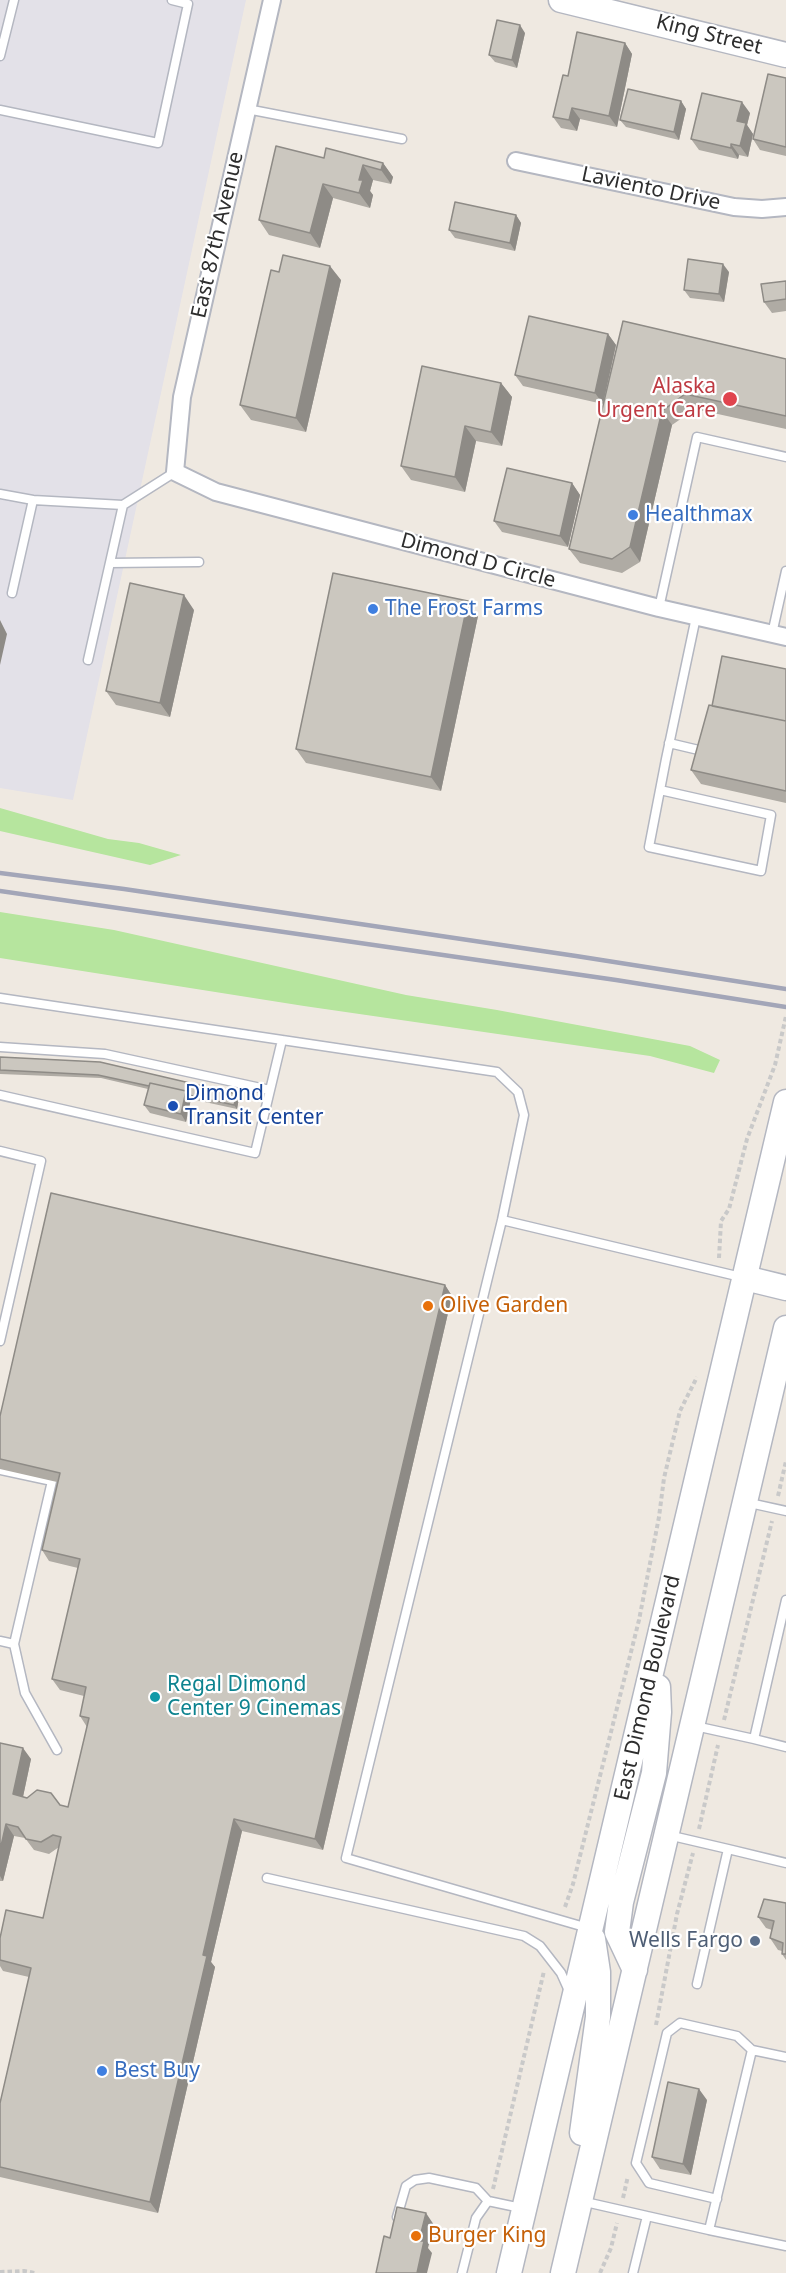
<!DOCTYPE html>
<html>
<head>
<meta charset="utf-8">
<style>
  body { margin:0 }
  canvas { display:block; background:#efe9e1 }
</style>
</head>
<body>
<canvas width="786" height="2273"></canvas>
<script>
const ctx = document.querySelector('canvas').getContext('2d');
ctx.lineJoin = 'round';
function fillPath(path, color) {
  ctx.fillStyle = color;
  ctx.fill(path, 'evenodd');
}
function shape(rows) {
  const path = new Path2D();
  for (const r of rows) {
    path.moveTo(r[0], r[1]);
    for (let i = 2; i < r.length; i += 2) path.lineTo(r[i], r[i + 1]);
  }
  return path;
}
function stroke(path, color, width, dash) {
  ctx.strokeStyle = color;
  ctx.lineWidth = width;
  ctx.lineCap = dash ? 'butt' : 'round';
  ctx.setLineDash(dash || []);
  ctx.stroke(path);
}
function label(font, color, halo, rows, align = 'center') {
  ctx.font = font + ' "Noto Sans",sans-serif';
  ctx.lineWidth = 4.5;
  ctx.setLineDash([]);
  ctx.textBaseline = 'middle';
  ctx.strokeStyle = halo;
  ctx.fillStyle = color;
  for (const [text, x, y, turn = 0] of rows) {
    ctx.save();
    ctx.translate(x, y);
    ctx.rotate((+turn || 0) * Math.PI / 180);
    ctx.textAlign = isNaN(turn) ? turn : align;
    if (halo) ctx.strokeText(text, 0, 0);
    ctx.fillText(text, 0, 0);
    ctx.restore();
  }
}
const industrial = shape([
  [0,0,246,0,73,800,0,788]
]);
const green = shape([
  [0,808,108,839,139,843,181,855,150,865,0,831],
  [0,912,114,930,406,995,497,1010,690,1046,720,1060,714,1073,650,1056,304,1006,0,958]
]);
const path = shape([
  [719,1258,721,1221,729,1209,747,1139,775,1065,786,1016],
  [778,1496,786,1461],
  [724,1720,772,1521],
  [699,1829,718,1745],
  [565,1907,573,1884,639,1620,659,1517,664,1478,680,1411,697,1377],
  [656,2025,677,1914,693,1853],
  [493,2189,544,1971],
  [623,2198,628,2176],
  [0,2272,24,2271,35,2273],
  [600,2273,611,2248,617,2223]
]);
const lane = shape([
  [0,56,14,0],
  [247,109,402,139],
  [0,110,158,143,188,4,172,0],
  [0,494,33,500,123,505,175,472],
  [110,563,199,562],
  [12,593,33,500],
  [659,608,697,437,786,457],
  [772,634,786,571],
  [88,660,123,505],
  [669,743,707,752],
  [660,790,771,815,761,871,649,847,660,790,666,759,696,617],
  [0,998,497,1072,518,1092,524,1115,502,1220,346,1858,588,1928],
  [0,1047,105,1054,270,1090],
  [0,1095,255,1153,282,1040],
  [0,1151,41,1161,0,1341],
  [502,1220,741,1277],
  [0,1470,52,1481,14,1644,0,1641],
  [745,1502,786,1511],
  [14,1644,25,1693,57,1750],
  [695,1726,754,1739,786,1600],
  [754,1739,786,1747],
  [668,1835,728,1849,697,1984],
  [728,1849,786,1863],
  [267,1878,524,1936,540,1946,561,1973,570,1993],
  [717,2199,649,2183,636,2163,667,2033,680,2023,737,2036,752,2050],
  [581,2201,647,2216,633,2273],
  [647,2216,709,2230,752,2050,786,2057],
  [397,2217,406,2186,415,2180,429,2178,476,2188,488,2201],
  [709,2230,786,2246],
  [462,2273,476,2218,488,2201,521,2208]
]);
const street = shape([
  [272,0,182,397,175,472,216,492,659,608,786,637],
  [516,161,734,207,762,209,786,207]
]);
const secondary = shape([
  [561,0,786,55],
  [745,1278,786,1288],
  [635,1970,617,1932,621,1902,654,1773,659,1712,658,1687],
  [582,2133,598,2017,598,1972,593,1939],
  [509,2273,786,1102],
  [563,2273,786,1328]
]);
const rail = shape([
  [0,873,124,889,576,956,786,989],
  [0,891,616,980,786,1007]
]);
const wall = shape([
  [525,33,517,68,495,62,489,55],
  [625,43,632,54,617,127,580,119,577,131,561,128,553,117],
  [786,78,786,156,760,150,753,139],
  [681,101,686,109,679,140,626,127,620,120],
  [750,113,747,125,753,134,748,157,739,155,738,159,699,150,691,139],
  [324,158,383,163,393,177,391,184,373,180,370,191,373,195,370,208,333,198,320,248,269,235,259,220],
  [516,215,521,223,515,251,455,238,449,230],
  [279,272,341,280,306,432,251,420,240,405],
  [729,272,724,302,690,298,684,290],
  [786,281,786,311,772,313,764,302],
  [623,321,786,359,786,429,695,409,672,425,640,562,622,573,580,563,569,549],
  [608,334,616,345,603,404,523,386,515,375],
  [501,383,512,397,502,446,476,441,465,492,411,480,401,466],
  [572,483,580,495,568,547,502,532,494,521],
  [468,601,478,616,441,791,306,763,296,749],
  [194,610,170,717,116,705,106,691],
  [786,669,786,803,701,784,691,770,712,706],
  [0,1057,239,1098,237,1109,191,1099,186,1122,150,1113,144,1105,148,1089,101,1078,0,1074],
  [445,1285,452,1296,323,1850,242,1831,211,1962,215,1967,158,2213,0,2177,0,2103,29,1977,3,1971,0,1966,0,1938,43,1918,59,1847,49,1854,34,1850,25,1838,14,1836,3,1881,0,1881,0,1743,31,1759,23,1797,68,1807,87,1727,80,1716,84,1696,60,1690,52,1679,78,1568,49,1561,42,1550,57,1482,0,1469,0,1416],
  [786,1903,786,1960,782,1954,782,1951,778,1950,770,1938,772,1930,766,1928,758,1917],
  [707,2100,691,2175,660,2169,652,2157]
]);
const shadedWall = shape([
  [520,25,525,33,517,68,512,60],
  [625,43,632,54,617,127,609,116],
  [681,101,686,109,679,140,674,132],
  [742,102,750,113,747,125,753,134,748,157,740,146,737,121],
  [572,108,580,119,577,131,569,120],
  [731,144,739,155,738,159,731,148],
  [383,163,393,177,391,184,381,170],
  [363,165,373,180,370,191,373,195,370,208,359,193,359,180],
  [323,184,333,198,320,248,310,233],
  [516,215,521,223,515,251,510,243],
  [723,264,729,272,724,302,719,294],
  [330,266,341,280,306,432,296,418],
  [608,334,616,345,603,404,595,393],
  [501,383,512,397,502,446,491,432],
  [662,411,672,425,640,562,630,547],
  [465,426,476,441,465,492,455,477],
  [572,483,580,495,568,547,560,536],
  [184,595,194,610,170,717,160,703],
  [468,601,478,616,441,791,431,777],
  [0,620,7,634,0,665],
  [186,1091,191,1099,186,1122,181,1114],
  [237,1094,239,1098,237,1109,234,1105],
  [445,1285,452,1296,323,1850,315,1839],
  [23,1748,31,1759,21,1806,13,1794],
  [234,1819,242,1831,211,1962,215,1967,158,2213,150,2202,203,1955],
  [6,1824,14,1836,3,1881,0,1876,0,1850],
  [699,2089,707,2100,691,2175,683,2164],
  [426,2213,434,2225,428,2248,432,2253,427,2273,417,2273,419,2241]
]);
const building = shape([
  [497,20,520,25,512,60,489,55,497,20],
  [577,32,625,43,609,116,572,108,569,120,553,117,563,75,568,76,577,32],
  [768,74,786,78,786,147,753,139,768,74],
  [628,89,681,101,674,132,620,120,628,89],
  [702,93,742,102,737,121,746,123,740,146,731,144,731,148,691,139,702,93],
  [276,146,324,158,326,148,383,163,381,170,363,165,359,180,363,180,359,193,323,184,310,233,259,220,276,146],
  [455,202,516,215,510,243,449,230,455,202],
  [283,255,330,266,296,418,240,405,271,270,279,272,283,255],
  [688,259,723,264,719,294,684,290,688,259],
  [786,281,786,299,764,302,761,284,786,281],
  [529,316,608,334,595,393,515,375,529,316],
  [623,321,786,359,786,416,685,394,662,411,630,547,612,559,569,549,623,321],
  [422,366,501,383,491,432,465,426,455,477,401,466,422,366],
  [507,468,572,483,560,536,494,521,507,468],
  [333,573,468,601,431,777,296,749,333,573],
  [130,583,184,595,160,703,106,691,130,583],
  [722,656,786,669,786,721,712,706,722,656],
  [709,705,786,721,786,791,691,770,709,705],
  [0,1057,100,1062,237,1094,234,1105,189,1095,186,1091,150,1083,149,1086,98,1075,0,1070,0,1057],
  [150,1083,186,1091,181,1114,144,1105,150,1083],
  [51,1193,445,1285,315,1839,234,1819,203,1955,207,1956,150,2202,0,2167,0,2103,31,1968,0,1960,0,1938,6,1910,43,1918,61,1837,53,1835,41,1842,26,1839,18,1827,6,1824,0,1850,0,1743,23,1748,13,1794,27,1798,37,1790,51,1793,60,1805,68,1807,89,1718,80,1716,86,1687,52,1679,80,1559,42,1550,60,1473,0,1459,0,1416,51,1193],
  [764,1899,786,1903,786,1954,782,1954,783,1943,770,1938,774,1921,758,1917,764,1899],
  [668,2082,699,2089,683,2164,652,2157,668,2082],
  [397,2207,426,2213,419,2241,424,2241,417,2273,376,2273,384,2236,390,2238,397,2207]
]);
const markers = [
  [730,399,8,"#e0444e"],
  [633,515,6,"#3f7fe0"],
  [373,609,6,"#3f7fe0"],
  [173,1106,6,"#1a4fb4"],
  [428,1306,6,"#e8710a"],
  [155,1697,6,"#0f9aa8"],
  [755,1941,6,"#5c6f8a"],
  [102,2071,6,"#3f7fe0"],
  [416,2236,6,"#e8710a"]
];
const streetNames = [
  ["King Street",709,35,14],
  ["Laviento Drive",651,189,12],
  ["East 87th Avenue",218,235,-77],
  ["Dimond D Circle",478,561,15],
  ["East Dimond Boulevard",648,1688,-77]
];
const healthNames = [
  ["Alaska",716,387],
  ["Urgent Care",716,411]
];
const shopNames = [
  ["Healthmax",645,515],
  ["The Frost Farms",385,609],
  ["Best Buy",114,2071]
];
const transitNames = [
  ["Dimond",185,1094],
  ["Transit Center",185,1118]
];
const foodNames = [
  ["Olive Garden",440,1306],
  ["Burger King",428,2236]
];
const cultureNames = [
  ["Regal Dimond",167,1685],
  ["Center 9 Cinemas",167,1709]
];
const serviceNames = [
  ["Wells Fargo",743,1941]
];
fillPath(industrial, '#e3e1e8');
fillPath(green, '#b6e59e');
stroke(lane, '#b4b7c1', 11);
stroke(street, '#b4b7c1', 20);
stroke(secondary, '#b4b7c1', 27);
stroke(path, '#c9c9c9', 4, [4.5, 3]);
stroke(lane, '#fff', 8);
stroke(street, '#fff', 16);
stroke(secondary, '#fff', 24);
stroke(rail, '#a3a6b8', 4.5);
fillPath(wall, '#afaba4');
fillPath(shadedWall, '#8e8b86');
fillPath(building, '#cbc7bf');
stroke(building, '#8e8b86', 1.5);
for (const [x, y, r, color] of markers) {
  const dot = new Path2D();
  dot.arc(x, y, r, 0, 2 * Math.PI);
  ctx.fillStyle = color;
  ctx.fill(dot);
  stroke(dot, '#fff', 2);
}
label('21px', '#2e2e2e', '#fff', streetNames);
label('21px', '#be3a42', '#fff', healthNames, 'right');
label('21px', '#366cbe', '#fff', shopNames, 'left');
label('21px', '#164399', '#fff', transitNames, 'left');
label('21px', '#c56008', '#fff', foodNames, 'left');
label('21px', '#0d838f', '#fff', cultureNames, 'left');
label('21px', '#4e5e75', '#fff', serviceNames, 'right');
</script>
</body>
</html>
